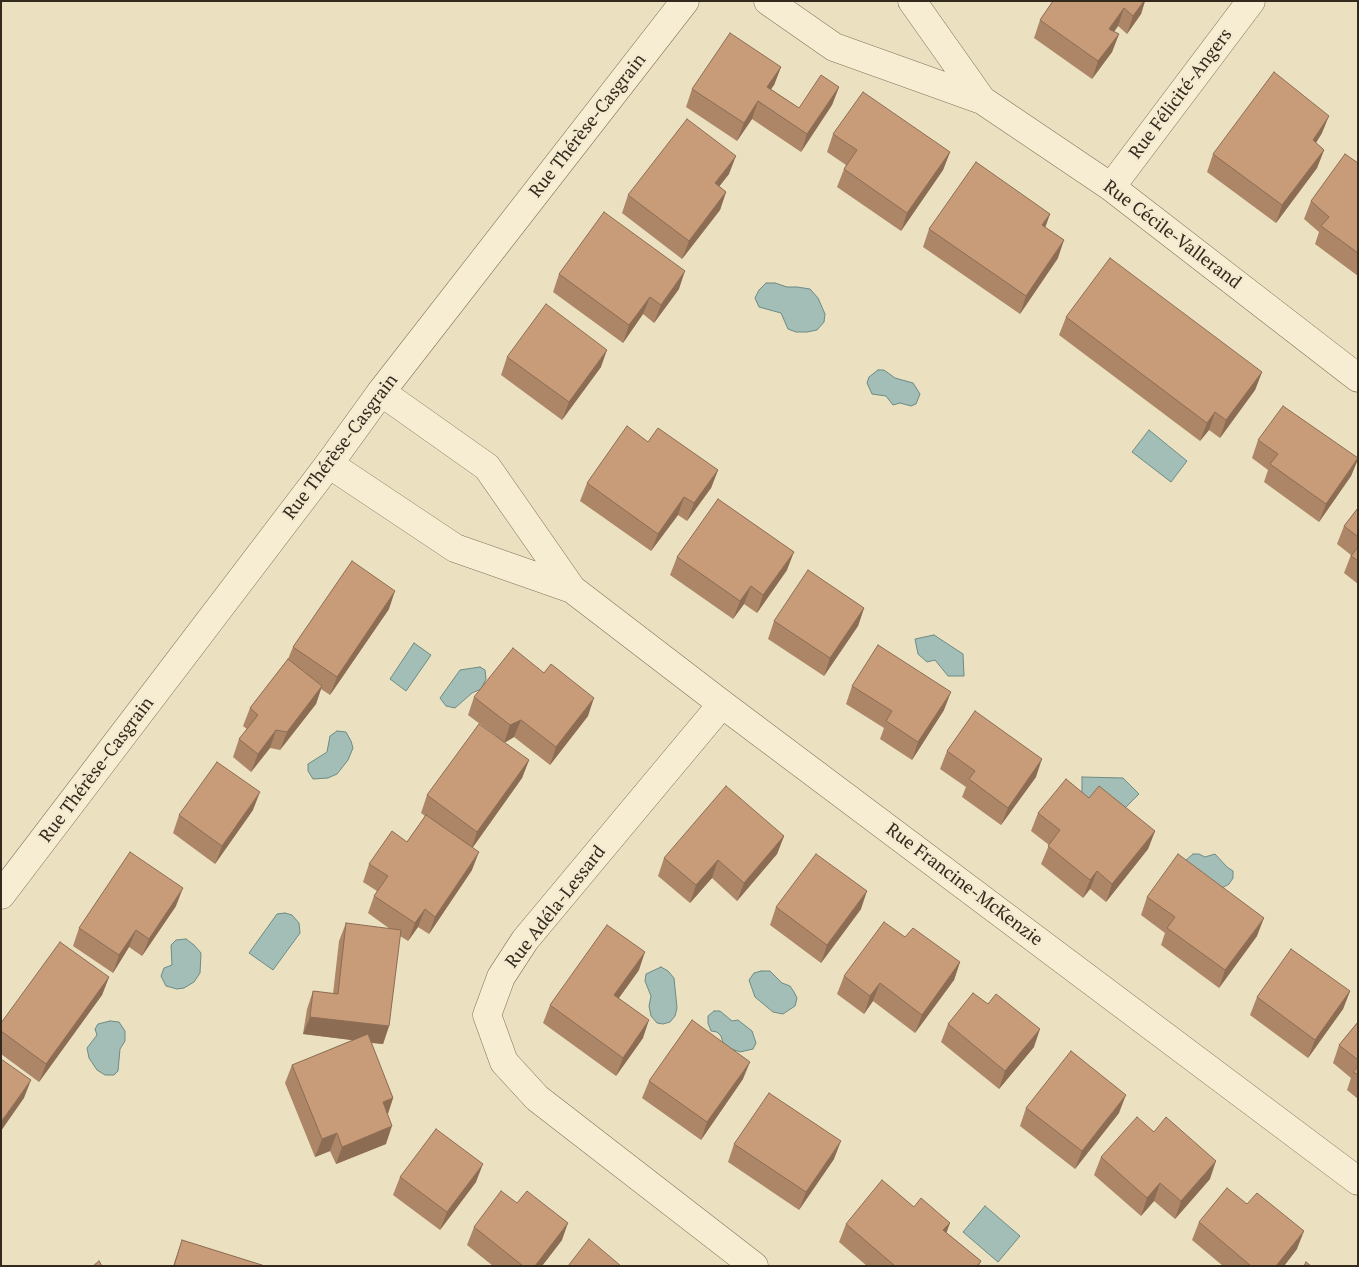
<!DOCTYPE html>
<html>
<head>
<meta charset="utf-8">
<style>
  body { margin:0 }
  #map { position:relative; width:1359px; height:1267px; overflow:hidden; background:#ebe0c0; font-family:"PT Serif",serif }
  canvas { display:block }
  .frame { position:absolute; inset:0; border:2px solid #33291d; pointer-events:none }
</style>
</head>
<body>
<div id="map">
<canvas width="1359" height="1267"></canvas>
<div class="frame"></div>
</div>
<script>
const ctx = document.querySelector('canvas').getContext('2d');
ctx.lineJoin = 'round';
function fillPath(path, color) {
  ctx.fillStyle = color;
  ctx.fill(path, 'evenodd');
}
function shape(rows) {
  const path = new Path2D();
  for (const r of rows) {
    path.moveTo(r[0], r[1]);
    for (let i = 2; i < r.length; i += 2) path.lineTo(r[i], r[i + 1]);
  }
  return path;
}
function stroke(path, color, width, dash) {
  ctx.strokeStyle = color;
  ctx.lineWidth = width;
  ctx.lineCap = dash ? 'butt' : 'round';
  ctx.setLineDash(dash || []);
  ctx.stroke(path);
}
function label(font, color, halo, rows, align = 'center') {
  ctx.font = font + ' "PT Serif",serif';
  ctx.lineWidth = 5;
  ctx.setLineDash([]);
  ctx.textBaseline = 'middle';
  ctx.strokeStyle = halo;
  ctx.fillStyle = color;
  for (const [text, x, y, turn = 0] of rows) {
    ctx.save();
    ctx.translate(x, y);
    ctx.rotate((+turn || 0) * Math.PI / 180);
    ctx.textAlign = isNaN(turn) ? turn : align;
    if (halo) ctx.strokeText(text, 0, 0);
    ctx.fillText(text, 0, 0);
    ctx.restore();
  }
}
const water = shape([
  [766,283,775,283,787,287,797,287,810,289,818,298,825,314,824,322,817,330,807,332,796,332,788,329,781,313,759,307,755,298,759,290,766,283],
  [878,370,884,370,895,378,913,383,920,394,916,404,911,406,900,403,893,405,886,396,872,394,867,383,869,377,878,370],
  [1149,430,1187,461,1171,482,1132,452,1149,430],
  [934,635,963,654,964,676,948,676,935,660,927,662,918,654,915,639,934,635],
  [414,643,431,655,406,691,390,679,414,643],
  [480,667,485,670,486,679,481,689,472,693,455,708,446,706,440,698,460,670,480,667],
  [337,731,346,732,351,741,353,748,348,760,337,774,328,778,313,779,308,771,308,764,327,752,330,736,337,731],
  [1082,777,1123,778,1139,794,1118,815,1082,803,1082,777],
  [1193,854,1199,854,1205,857,1215,854,1227,867,1233,871,1233,878,1229,884,1222,888,1185,861,1193,854],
  [285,913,292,915,299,923,300,933,273,970,249,953,277,914,285,913],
  [186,939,194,945,201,953,200,973,194,982,184,988,177,989,166,986,161,976,164,968,172,965,171,945,176,940,186,939],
  [661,967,668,971,674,978,677,1008,675,1016,670,1022,663,1024,657,1023,651,1016,649,1006,651,996,645,981,646,974,661,967],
  [761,971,770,971,782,983,790,986,794,992,797,998,795,1006,783,1014,773,1012,755,997,749,980,754,973,761,971],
  [714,1011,720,1011,732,1021,738,1020,752,1031,756,1043,753,1049,740,1052,724,1046,721,1036,717,1032,711,1031,708,1023,708,1016,714,1011],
  [110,1021,119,1022,125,1031,125,1041,120,1049,118,1071,114,1075,105,1075,97,1070,89,1058,87,1048,97,1035,95,1029,98,1024,110,1021],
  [985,1206,1020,1236,998,1262,963,1232,985,1206]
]);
const minor = shape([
  [768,1,834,47,982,100,1111,187,1358,378],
  [912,1,982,100],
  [1111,187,1251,1],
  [381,392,487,467,572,589,722,704,1358,1181],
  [329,464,455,548,572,589],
  [722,704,525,940,501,977,487,1015,504,1062,537,1098,754,1266]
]);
const tertiary = shape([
  [1,895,329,464,381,392,685,1]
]);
const wall = shape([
  [1053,1,1145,1,1141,14,1127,34,1118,26,1114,32,1119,34,1112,52,1092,79,1034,38,1040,20],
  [781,67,774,85,771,89,799,108,839,87,832,105,801,152,752,119,737,141,686,107,692,89],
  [1322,133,1316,143,1324,150,1317,168,1276,223,1207,172,1213,154],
  [833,134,950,152,943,170,901,231,837,187,844,169,846,165,827,152],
  [1358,163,1358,276,1315,244,1319,232,1304,219,1311,201],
  [729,174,719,186,726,192,720,210,682,259,622,213,628,195],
  [1050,214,1045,227,1058,258,1020,314,923,247,929,229],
  [559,274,679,289,654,323,643,314,623,343,553,292],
  [1066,317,1262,372,1255,390,1220,438,1209,430,1200,441,1059,335],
  [507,357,601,367,562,420,501,375],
  [1258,440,1358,459,1351,476,1319,522,1264,482,1268,470,1252,458],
  [648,442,718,470,711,488,687,521,678,515,651,551,580,501,587,483],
  [1358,508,1358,584,1344,573,1351,555,1337,544,1344,526],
  [677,557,787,570,757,613,744,604,733,619,670,575],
  [864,608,858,626,824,676,768,639,774,621],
  [389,609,330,695,321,689,316,704,280,750,270,748,251,772,233,757,239,739,247,729,243,726,250,708,288,659,293,647],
  [852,686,944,710,912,760,880,739,884,728,846,704],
  [474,697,588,716,550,765,514,737,504,743,529,760,522,778,472,848,472,870,429,934,418,927,408,941,400,936,389,1026,383,1044,371,1043,393,1098,388,1114,386,1144,336,1164,330,1151,315,1157,285,1083,292,1065,353,1040,303,1034,307,1009,313,991,333,994,339,941,346,923,390,929,368,913,374,896,377,891,363,882,369,864,407,842,425,816,421,813,427,795,496,736,468,715],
  [947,751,1036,777,1001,825,962,797,966,787,940,769],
  [1089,798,1155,831,1148,849,1106,902,1090,889,1083,898,1041,864,1049,845,1031,831,1038,813],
  [253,810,215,864,173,833,179,815],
  [784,836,777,854,737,901,712,878,690,903,658,876,664,858],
  [1147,897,1257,936,1219,988,1161,945,1165,933,1141,915],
  [176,906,142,956,129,947,113,973,73,946,79,928],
  [776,907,861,909,821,963,770,925],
  [905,937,960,962,954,980,915,1033,873,1001,864,1014,837,994,844,976],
  [639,970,619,998,643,1038,616,1076,543,1023,550,1005],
  [109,977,102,995,39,1082,1,1054,1,1023],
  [1350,991,1343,1009,1308,1058,1250,1015,1257,997],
  [1358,1022,1358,1099,1347,1090,1351,1078,1333,1063,1339,1045],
  [948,1024,1034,1047,999,1089,941,1042],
  [743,1079,701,1140,642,1098,649,1081],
  [1026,1108,1119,1113,1075,1169,1020,1126],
  [734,1144,834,1159,799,1210,728,1162],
  [1101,1157,1210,1179,1175,1219,1154,1201,1141,1216,1094,1175],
  [400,1177,476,1182,440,1230,393,1195],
  [517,1203,562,1240,542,1266,493,1266,467,1245,474,1227],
  [1199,1222,1297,1249,1284,1266,1223,1266,1192,1240],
  [846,1224,947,1233,981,1261,979,1266,867,1266,839,1242],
  [182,1240,265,1266,173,1266]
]);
const shadedWall = shape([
  [1144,1,1145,1,1141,14,1127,34,1133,16],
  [1124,8,1118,26,1103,47,1109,29],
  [1119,34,1112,52,1092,79,1098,61],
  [781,67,774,85,760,105,767,87],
  [839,87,832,105,801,152,807,134],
  [758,101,752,119,737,141,744,123],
  [1329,116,1322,133,1306,158,1313,140],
  [1324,150,1317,168,1276,223,1282,205],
  [950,152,943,170,901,231,907,213],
  [736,156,729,174,708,201,715,183],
  [726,192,720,210,682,259,689,241],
  [1050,214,1044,231,1042,225],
  [1064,240,1058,258,1020,314,1026,296],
  [685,271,679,289,654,323,661,305],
  [650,297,643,314,623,343,629,325],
  [607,350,601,367,562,420,569,402],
  [1262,372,1255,390,1220,438,1226,420],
  [1215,412,1209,430,1200,441,1207,423],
  [1358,459,1351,476,1319,522,1326,504],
  [718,470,711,488,687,521,694,503],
  [684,497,678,515,651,551,658,534],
  [794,552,787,570,757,613,763,595],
  [751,586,744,604,733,619,740,601],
  [395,591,389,609,330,695,337,677],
  [864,608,858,626,824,676,830,658],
  [322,686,316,704,280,750,287,732],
  [951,692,944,710,912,760,918,742],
  [594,698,588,716,550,765,556,747],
  [521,720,514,737,504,743,510,725],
  [276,730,270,748,251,772,258,754],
  [1042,759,1036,777,1001,825,1008,808],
  [529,760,522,778,471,850,477,832],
  [260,792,253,810,215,864,222,846],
  [1155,831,1148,849,1106,902,1112,884],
  [784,836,777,854,737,901,744,883],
  [479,852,472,870,429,934,435,917],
  [718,860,712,878,690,903,696,885],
  [1097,871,1090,889,1083,898,1090,880],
  [183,888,176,906,142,956,149,939],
  [867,891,861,909,821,963,827,945],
  [425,909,418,927,408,941,415,923],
  [1264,918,1257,936,1219,988,1225,970],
  [136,930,129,947,113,973,119,955],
  [645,952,639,970,608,1013,614,995],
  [960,962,954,980,915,1033,922,1015],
  [109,977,102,995,39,1082,46,1064],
  [880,983,873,1001,864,1014,870,996],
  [1350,991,1343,1009,1308,1058,1315,1040],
  [310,1017,389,1026,383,1044,303,1034],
  [649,1020,643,1038,616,1076,623,1058],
  [1040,1029,1034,1047,999,1089,1005,1071],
  [750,1062,743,1079,701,1140,707,1122],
  [31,1080,24,1098,1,1131,1,1122],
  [1126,1095,1119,1113,1075,1169,1082,1151],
  [393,1098,387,1116,383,1102],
  [392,1126,386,1144,336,1164,342,1147],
  [337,1133,330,1151,315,1157,322,1139],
  [841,1141,834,1159,799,1210,806,1192],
  [1216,1161,1210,1179,1175,1219,1181,1201],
  [483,1164,476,1182,440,1230,447,1212],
  [1160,1183,1154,1201,1141,1216,1147,1198],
  [568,1223,562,1240,542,1266,535,1266],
  [950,1223,944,1240,943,1230],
  [1304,1231,1297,1249,1284,1266,1276,1266]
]);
const building = shape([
  [1053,1,1144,1,1133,16,1124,8,1109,29,1119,34,1098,61,1040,20,1053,1],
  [730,33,781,67,767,87,799,108,821,75,839,87,807,134,758,101,744,123,692,89,730,33],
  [1274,72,1329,116,1313,140,1324,150,1282,205,1213,154,1274,72],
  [863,92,950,152,907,213,844,169,857,150,833,134,863,92],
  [687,119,736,156,715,183,726,192,689,241,628,195,687,119],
  [1345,154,1358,163,1358,253,1321,226,1329,217,1311,201,1345,154],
  [976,162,1050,214,1042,225,1064,240,1026,296,929,229,976,162],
  [604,212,685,271,661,305,650,297,629,325,559,274,604,212],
  [1110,258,1262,372,1226,420,1215,412,1207,423,1066,317,1110,258],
  [546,304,607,350,569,402,507,357,546,304],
  [1283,406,1358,458,1326,504,1270,464,1278,454,1258,440,1283,406],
  [627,426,648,442,658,428,718,470,694,503,684,497,658,534,587,483,627,426],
  [718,499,794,552,763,595,751,586,740,601,677,557,718,499],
  [1358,508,1358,537,1344,526,1358,508],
  [1358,547,1358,561,1351,556,1358,547],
  [352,561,395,591,337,677,293,647,352,561],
  [808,570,864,608,830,658,774,621,808,570],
  [878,645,951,692,918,742,886,721,892,711,852,686,878,645],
  [513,648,544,673,551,664,594,698,556,747,521,720,510,725,474,697,513,648],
  [288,659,322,686,287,732,276,730,258,754,239,739,258,715,250,708,288,659],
  [975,711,1042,759,1008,808,969,779,975,771,947,751,975,711],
  [479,724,529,760,477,832,427,795,479,724],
  [217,762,260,792,222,846,179,815,217,762],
  [1066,779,1089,798,1099,786,1155,831,1112,884,1097,871,1090,880,1048,846,1060,830,1038,813,1066,779],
  [726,786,784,836,744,883,718,860,696,885,664,858,726,786],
  [426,815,479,852,435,917,425,909,415,923,374,896,388,876,369,864,392,831,407,842,426,815],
  [130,852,183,888,149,939,136,930,119,955,79,928,130,852],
  [816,854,867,891,827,945,776,907,816,854],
  [1178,854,1264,918,1225,970,1167,928,1175,917,1147,897,1178,854],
  [884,922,905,937,913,928,960,962,922,1015,880,983,870,996,844,976,884,922],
  [346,923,401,930,389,1026,310,1017,313,991,338,994,346,923],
  [607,925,645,952,614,995,649,1020,623,1058,550,1005,607,925],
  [60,942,109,977,46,1064,1,1031,1,1023,60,942],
  [1291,949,1350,991,1315,1040,1257,997,1291,949],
  [973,993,988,1004,996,994,1040,1029,1005,1071,948,1024,973,993],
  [692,1020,750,1062,707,1122,649,1081,692,1020],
  [1358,1022,1358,1060,1339,1045,1358,1022],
  [368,1034,393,1098,383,1102,392,1126,342,1147,337,1133,322,1139,292,1065,368,1034],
  [1071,1051,1126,1095,1082,1151,1026,1108,1071,1051],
  [1,1059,31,1080,1,1122,1,1059],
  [1358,1066,1358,1075,1353,1072,1358,1066],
  [769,1093,841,1141,806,1192,734,1144,769,1093],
  [1137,1117,1154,1132,1166,1117,1216,1161,1181,1201,1160,1183,1147,1198,1101,1157,1137,1117],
  [436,1129,483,1164,447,1212,400,1177,436,1129],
  [882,1180,914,1207,921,1198,950,1223,943,1230,981,1261,977,1266,895,1266,846,1224,882,1180],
  [1227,1188,1247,1204,1257,1193,1304,1231,1276,1266,1251,1266,1199,1222,1227,1188],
  [501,1191,517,1203,527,1191,568,1223,535,1266,523,1266,474,1227,501,1191],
  [589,1239,621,1266,568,1266,589,1239],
  [182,1240,265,1266,174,1266,182,1240],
  [99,1261,102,1266,93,1266,99,1261],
  [1306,1262,1311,1266,1304,1266,1306,1262]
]);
const streetNames = [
  ["Rue Félicité-Angers",1181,94,-53],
  ["Rue Thérèse-Casgrain",588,126,-52],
  ["Rue Cécile-Vallerand",1172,235,37],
  ["Rue Thérèse-Casgrain",341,447,-53],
  ["Rue Thérèse-Casgrain",97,770,-53],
  ["Rue Francine-McKenzie",964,885,37],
  ["Rue Adéla-Lessard",556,907,-52]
];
fillPath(water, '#a3bdb7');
stroke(water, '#6b8b84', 1);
stroke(minor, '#837159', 29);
stroke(tertiary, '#837159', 29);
stroke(minor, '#f7edd3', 28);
stroke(tertiary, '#f7edd3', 28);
fillPath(wall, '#ac8667');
fillPath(shadedWall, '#8c6d54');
fillPath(building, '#c89c78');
stroke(building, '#8c6d54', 1);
label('18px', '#33291d', '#f3eacf', streetNames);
</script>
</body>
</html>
